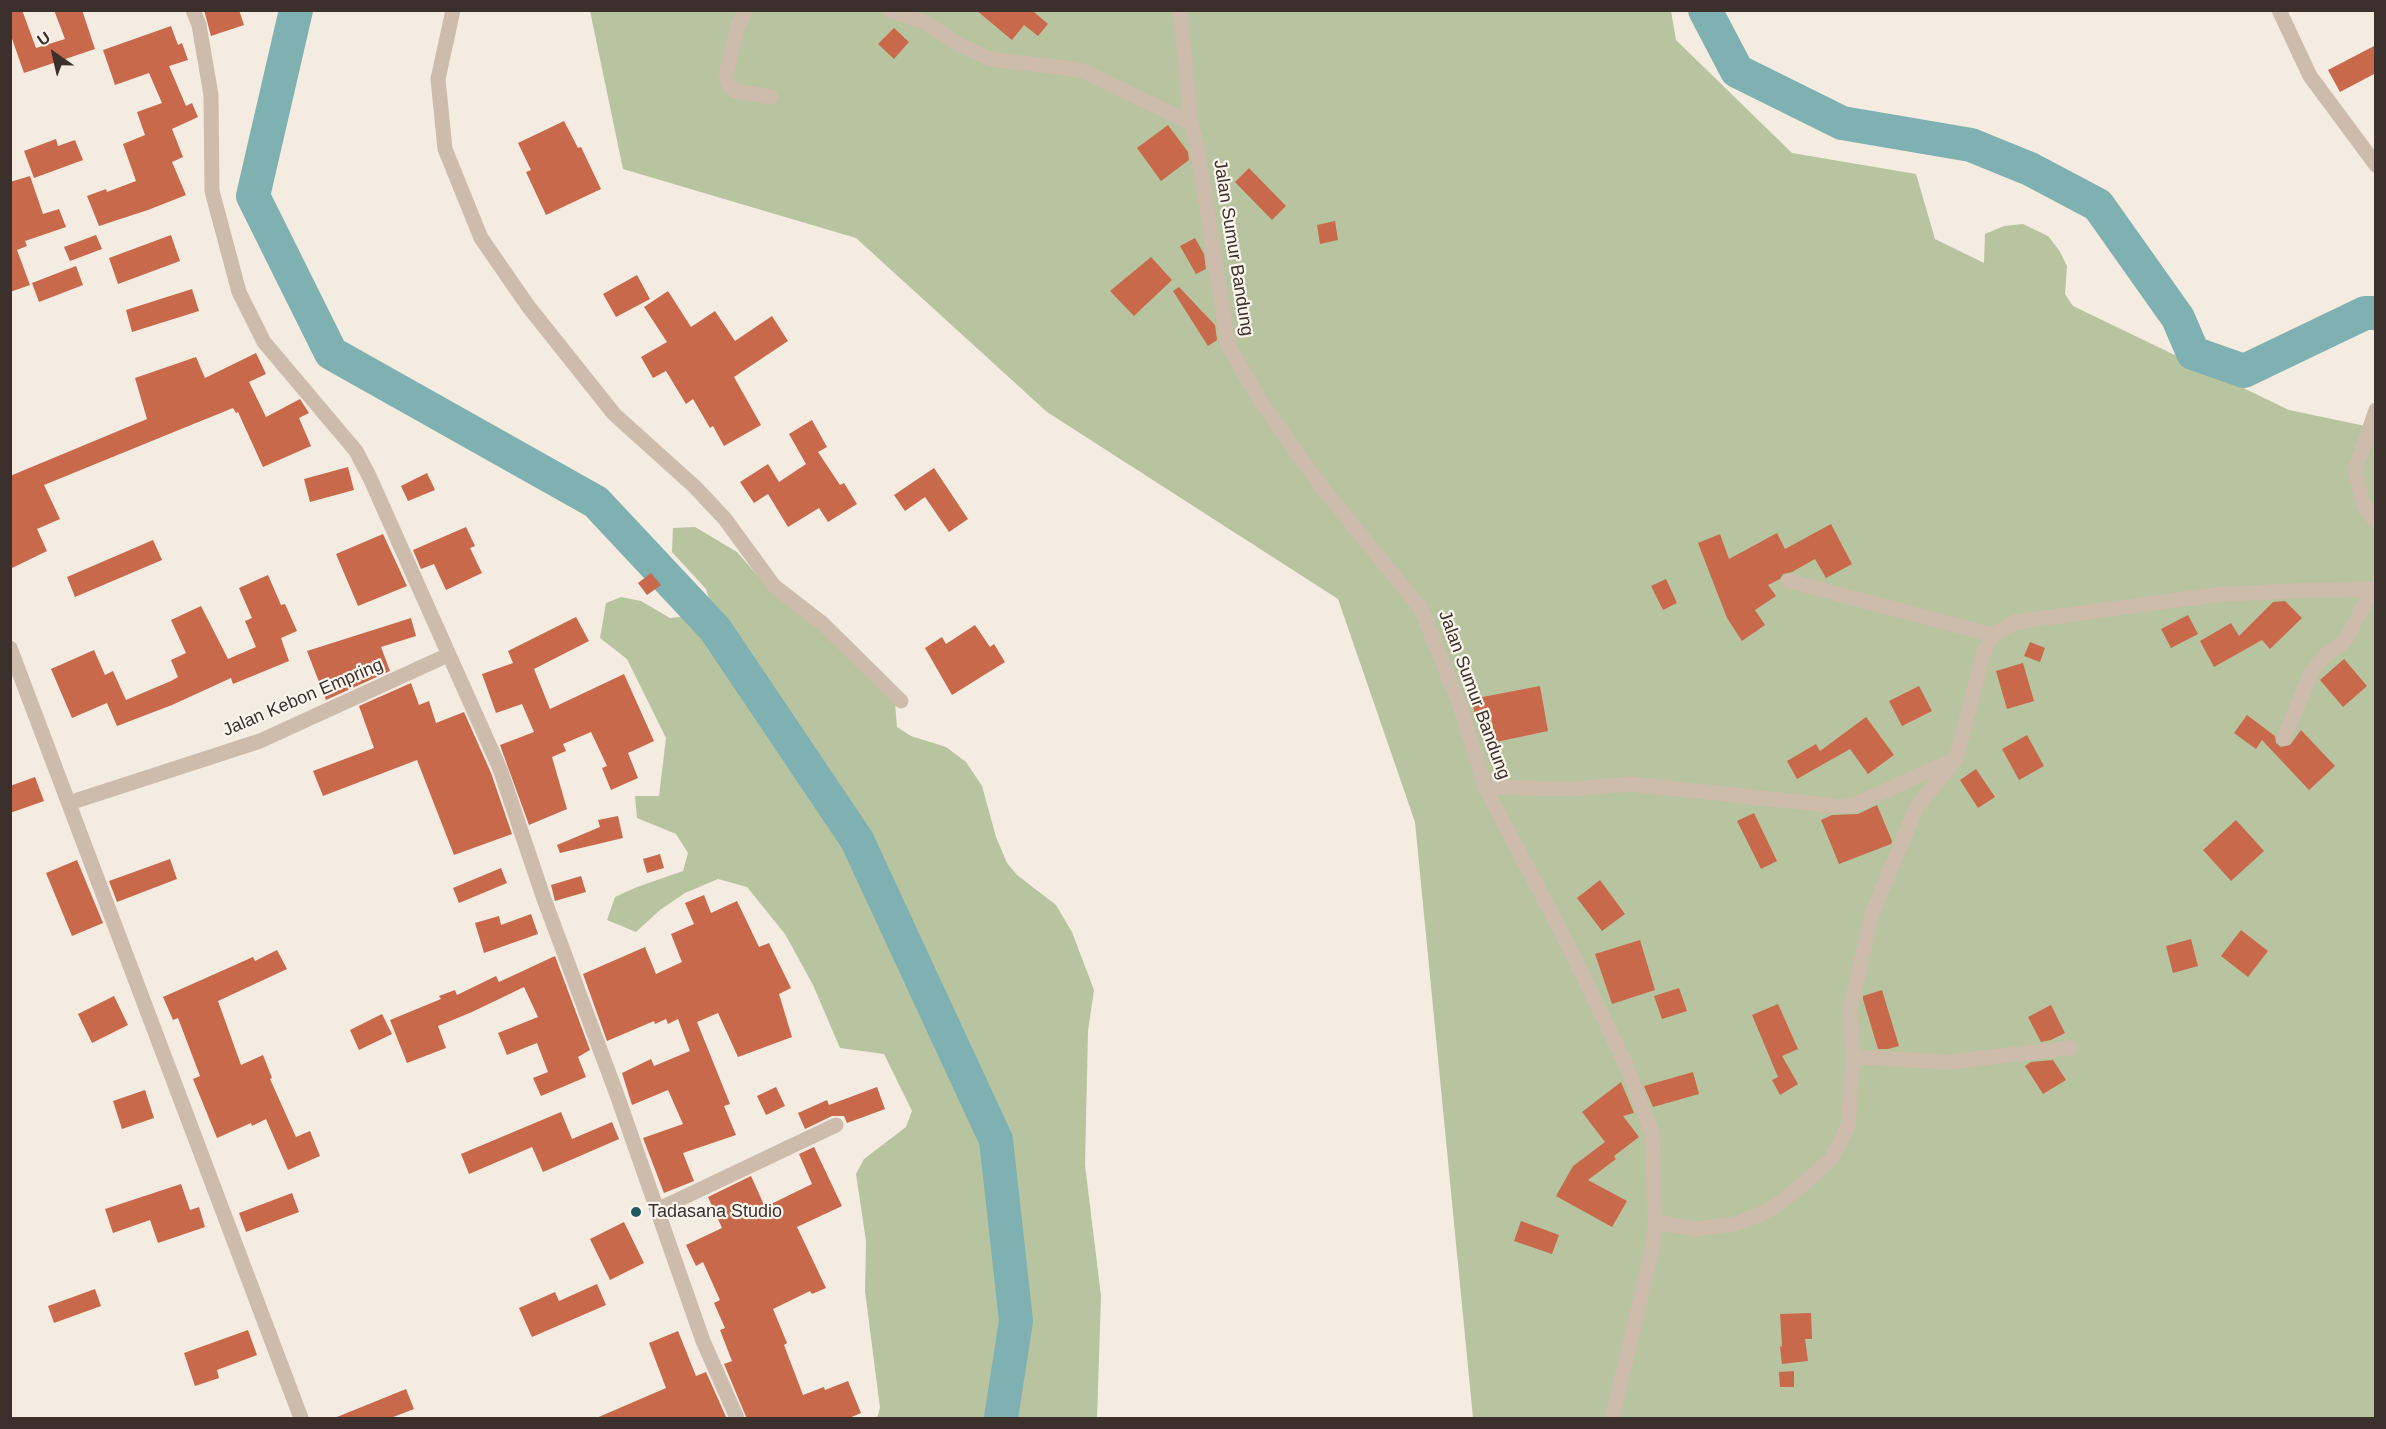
<!DOCTYPE html>
<html>
<head>
<meta charset="utf-8">
<style>
  body { margin:0 }
  #map { position:relative; width:2386px; height:1429px; overflow:hidden; background:#f4ebe1; font-family:Helvetica,sans-serif }
  canvas { display:block }
  .frame { position:absolute; inset:0; border:12px solid #3b302b; pointer-events:none }
  .north { position:absolute; left:24px; top:24px; width:60px; height:60px; -webkit-text-stroke:4px #fbf5ee; paint-order:stroke; rotate:326deg; font-size:16px; font-weight:700; line-height:24px; text-align:center; color:#3b302b }
  .north::after { content:''; display:block; margin:auto; width:21px; height:27px; background:#3b302b; clip-path:polygon(50% 0,100% 100%,50% 72%,0 100%) }
</style>
</head>
<body>
<div id="map">
<canvas width="2386" height="1429"></canvas>
<div class="frame"></div>
<div class="north">U</div>
</div>
<script>
const ctx = document.querySelector('canvas').getContext('2d');
ctx.lineJoin = 'round';
function fillPath(path, color) {
  ctx.fillStyle = color;
  ctx.fill(path, 'evenodd');
}
function shape(rows) {
  const path = new Path2D();
  for (const r of rows) {
    path.moveTo(r[0], r[1]);
    for (let i = 2; i < r.length; i += 2) path.lineTo(r[i], r[i + 1]);
  }
  return path;
}
function stroke(path, color, width, dash) {
  ctx.strokeStyle = color;
  ctx.lineWidth = width;
  ctx.lineCap = dash ? 'butt' : 'round';
  ctx.setLineDash(dash || []);
  ctx.stroke(path);
}
function label(font, color, halo, rows, align = 'center') {
  ctx.font = font + ' Helvetica,sans-serif';
  ctx.lineWidth = 4.5;
  ctx.setLineDash([]);
  ctx.textBaseline = 'middle';
  ctx.strokeStyle = halo;
  ctx.fillStyle = color;
  for (const [text, x, y, turn = 0] of rows) {
    ctx.save();
    ctx.translate(x, y);
    ctx.rotate((+turn || 0) * Math.PI / 180);
    ctx.textAlign = isNaN(turn) ? turn : align;
    if (halo) ctx.strokeText(text, 0, 0);
    ctx.fillText(text, 0, 0);
    ctx.restore();
  }
}
const green = shape([
  [590,11,1671,11,1676,40,1792,153,1916,174,1935,239,1984,263,1985,234,2004,226,2023,224,2048,236,2059,250,2067,266,2065,294,2073,306,2289,410,2375,428,2375,1418,1473,1418,1415,822,1338,599,1047,412,856,238,623,169],
  [695,527,737,552,770,590,819,628,895,703,897,727,911,736,946,747,966,762,982,786,996,837,1007,863,1017,875,1056,905,1072,932,1094,990,1088,1031,1085,1165,1101,1296,1097,1418,877,1418,880,1408,865,1291,866,1241,856,1174,864,1159,906,1127,912,1111,884,1054,840,1048,813,985,785,934,747,887,718,879,685,893,660,910,636,932,607,920,615,897,637,887,683,871,688,853,676,834,637,818,635,796,659,796,666,738,627,659,600,638,606,603,621,597,641,601,670,618,691,616,712,608,706,589,672,552,673,528]
]);
const river = shape([
  [296,10,253,196,331,353,596,502,715,629,857,840,996,1140,1016,1321,1001,1418],
  [1705,10,1737,71,1842,123,1971,145,2030,169,2098,205,2178,318,2193,353,2244,371,2365,313,2376,313]
]);
const building = shape([
  [10,10,22,10,36,48,65,39,54,10,82,10,95,49,24,73,10,33],
  [204,10,239,10,244,25,211,36],
  [976,10,1036,10,1034,12,1048,24,1038,36,1024,25,1012,40],
  [171,26,178,45,182,43,188,60,169,66,186,106,192,103,198,117,172,129,183,157,172,162,186,195,148,210,99,226,87,196,106,189,107,192,136,181,123,144,145,135,137,112,162,103,149,73,115,85,103,50],
  [894,28,909,42,894,59,878,44],
  [2376,45,2376,73,2340,92,2328,70],
  [564,121,578,148,581,147,601,189,546,215,526,172,531,170,518,143],
  [1168,125,1188,152,1189,160,1161,181,1137,148],
  [56,139,58,146,75,140,83,160,34,178,24,151],
  [1249,168,1286,206,1272,220,1235,182],
  [30,176,43,214,59,209,66,227,25,241,27,246,17,250,30,285,10,292,10,182],
  [1335,221,1338,240,1320,244,1317,225],
  [96,235,102,249,70,261,64,247],
  [171,235,180,261,118,284,109,258],
  [1195,238,1204,254,1206,269,1196,274,1180,246],
  [1151,257,1172,280,1134,316,1110,291],
  [76,266,83,285,39,302,32,283],
  [637,275,650,299,616,317,603,294],
  [1179,287,1215,325,1217,340,1208,346,1173,291],
  [192,289,199,311,132,332,126,310],
  [668,291,691,327,715,311,735,341,772,316,788,341,734,377,761,425,724,446,713,426,710,428,693,399,686,404,666,371,653,378,641,357,667,342,644,307],
  [256,353,266,374,249,382,266,417,300,399,309,413,299,418,311,446,263,467,238,412,236,413,233,408,191,425,44,485,60,519,37,529,47,551,10,569,10,476,147,419,135,378,196,357,205,378],
  [812,420,827,447,818,452,840,485,844,483,857,504,828,522,819,508,788,527,768,494,754,503,740,482,768,464,779,482,806,464,789,434],
  [348,467,354,490,310,502,304,479],
  [934,468,968,519,949,532,925,497,905,511,894,495],
  [427,473,435,490,408,501,401,486],
  [1831,524,1852,564,1826,578,1815,559,1792,572,1783,574,1780,579,1768,585,1776,596,1755,610,1765,625,1742,641,1727,618,1698,543,1720,534,1729,559,1777,533,1785,549],
  [466,527,475,546,470,548,482,573,446,590,434,564,421,569,413,550],
  [383,534,407,586,358,606,336,554],
  [153,540,162,560,75,597,67,577],
  [651,573,661,585,647,595,638,583],
  [268,575,281,605,285,604,297,631,281,638,289,661,233,684,231,678,172,705,117,726,107,703,72,718,51,669,94,650,105,675,113,671,126,700,171,681,178,677,171,660,186,653,171,620,201,606,228,659,256,647,245,621,252,618,239,588],
  [1666,579,1677,603,1663,610,1651,586],
  [2285,601,2302,618,2270,649,2262,640,2214,667,2200,641,2231,623,2239,636,2273,602],
  [2188,615,2198,634,2171,648,2161,629],
  [576,617,589,641,534,669,550,709,624,674,654,741,628,753,638,778,611,790,602,768,607,766,591,732,563,744,566,751,552,757,567,809,529,825,500,745,534,732,522,704,496,713,482,674,513,663,508,651],
  [411,618,416,636,381,647,390,671,326,700,307,651],
  [975,625,990,647,994,644,1005,662,952,695,925,648,942,637,946,644],
  [2030,642,2045,648,2040,662,2024,656],
  [2344,659,2367,686,2343,707,2320,680],
  [2023,663,2034,701,2007,709,1996,671],
  [411,683,419,705,429,701,436,723,464,712,491,773,512,834,454,855,417,760,323,796,313,771,374,748,359,706],
  [1540,686,1548,731,1496,742,1490,712,1475,715,1472,699],
  [1919,686,1932,711,1902,726,1889,701],
  [2247,715,2275,736,2276,743,2281,747,2290,745,2301,730,2335,766,2309,790,2262,740,2256,749,2234,733],
  [1866,717,1894,755,1868,774,1850,749,1797,779,1787,761,1816,744,1820,751],
  [2027,735,2044,766,2019,780,2002,749],
  [1976,769,1995,797,1978,808,1960,780],
  [35,777,44,801,10,813,10,786],
  [1877,805,1892,841,1891,844,1839,864,1821,820,1832,815,1858,814],
  [1754,813,1777,861,1761,869,1737,821],
  [618,816,623,838,560,853,557,845,600,827,598,820],
  [2236,820,2264,851,2231,881,2203,850],
  [660,854,664,868,647,873,643,859],
  [170,859,177,879,117,902,109,881],
  [77,860,103,923,72,936,46,873],
  [501,868,507,883,459,903,453,888],
  [581,876,586,892,555,901,551,885],
  [1600,880,1625,914,1602,931,1577,898],
  [704,895,711,913,737,901,759,947,769,943,791,988,779,994,792,1037,738,1057,718,1013,697,1022,730,1104,724,1106,736,1135,683,1153,694,1181,664,1193,643,1138,683,1124,668,1090,632,1105,622,1073,651,1059,654,1066,690,1051,678,1019,668,1024,666,1019,655,1024,654,1021,607,1041,583,974,645,947,656,974,682,962,671,934,694,924,685,903],
  [531,914,538,934,484,953,475,923,499,916,501,925],
  [2241,930,2268,951,2248,977,2221,956],
  [2191,939,2198,966,2173,973,2166,946],
  [1640,940,1655,990,1612,1004,1595,954],
  [277,950,287,969,218,1001,241,1065,263,1055,272,1078,270,1079,296,1137,310,1131,320,1156,288,1170,266,1119,252,1126,251,1123,217,1138,193,1079,200,1076,178,1018,173,1020,163,997,253,957,255,961],
  [555,956,590,1050,578,1057,586,1077,541,1096,533,1078,548,1072,537,1043,507,1055,498,1033,538,1017,524,987,472,1012,438,1026,446,1048,407,1063,390,1020,441,999,439,996,455,990,457,995,496,976,499,982],
  [1679,988,1687,1011,1662,1019,1654,996],
  [1882,990,1899,1046,1888,1049,1878,1049,1863,999,1863,996],
  [114,996,128,1025,92,1043,78,1014],
  [1778,1004,1798,1049,1782,1056,1798,1084,1780,1095,1772,1080,1778,1077,1752,1015],
  [2051,1005,2065,1033,2051,1040,2041,1042,2028,1017],
  [382,1014,392,1034,359,1050,350,1030],
  [2053,1060,2066,1080,2043,1094,2025,1066,2031,1062],
  [1693,1072,1699,1094,1653,1107,1644,1086],
  [1621,1082,1634,1113,1623,1116,1639,1137,1614,1156,1616,1159,1588,1180,1627,1201,1612,1227,1556,1196,1573,1166,1605,1142,1582,1112],
  [776,1087,785,1106,766,1115,757,1096],
  [877,1087,885,1109,847,1123,844,1116,832,1116,805,1129,798,1113,827,1100,829,1105],
  [145,1090,154,1118,122,1129,113,1101],
  [561,1112,572,1139,612,1122,619,1139,543,1172,532,1147,469,1174,461,1154],
  [814,1147,842,1206,797,1227,826,1288,812,1294,810,1291,773,1309,787,1343,784,1345,803,1395,824,1387,825,1390,848,1381,861,1413,847,1419,747,1419,724,1364,732,1361,720,1330,725,1328,714,1303,720,1300,703,1262,696,1266,686,1245,722,1228,708,1197,751,1176,765,1207,812,1184,799,1154],
  [181,1184,190,1210,199,1207,205,1227,158,1243,150,1220,113,1233,105,1209],
  [292,1193,299,1212,246,1232,239,1213],
  [1521,1221,1559,1235,1552,1254,1514,1241],
  [624,1222,644,1263,610,1280,590,1239],
  [597,1284,606,1305,532,1337,519,1308,555,1292,559,1301],
  [95,1289,101,1306,54,1323,48,1306],
  [1811,1313,1812,1339,1805,1339,1808,1361,1782,1364,1780,1347,1782,1346,1780,1314],
  [248,1330,257,1355,217,1370,219,1378,195,1386,184,1353],
  [678,1331,696,1376,706,1372,727,1419,594,1419,666,1388,649,1343],
  [1794,1371,1794,1387,1780,1387,1779,1372],
  [406,1389,414,1409,388,1419,332,1419]
]);
const minor = shape([
  [193,10,199,25,211,95,212,191,239,292,264,342,356,451,370,478,500,769,544,899,617,1095,703,1341,737,1418],
  [453,10,438,79,445,149,481,238,528,306,614,414,695,487,725,519,774,586,823,624,901,701],
  [746,10,738,25,726,75,727,81,731,88,736,91,771,97],
  [889,10,924,22,962,46,990,59,1081,70,1191,123],
  [1180,10,1191,123,1198,152,1228,345,1259,399,1317,481,1421,609,1461,709,1485,787,1569,947,1627,1067,1652,1133,1655,1222,1652,1250,1612,1418],
  [2279,10,2310,76,2376,165],
  [2376,410,2355,470,2363,504,2376,522],
  [1789,581,1993,635],
  [10,648,301,1418],
  [2284,738,2311,673,2325,655,2344,642,2373,589],
  [1485,787,1572,789,1631,784,1836,806,1854,805,1953,760],
  [69,803,260,741,448,655],
  [1853,1057,1949,1062,2070,1048],
  [657,1210,836,1125],
  [1655,1222,1696,1229,1735,1224,1768,1211,1799,1188,1832,1158,1848,1126,1853,1057,1850,1010,1872,914,1916,808,1956,759,1984,651,1993,635,2015,622,2214,595,2306,590,2376,589]
]);
const markers = [
  [636,1212,6,"#1f5a5e"]
];
const streetNames = [
  ["Jalan Sumur Bandung",1233,248,81],
  ["Jalan Sumur Bandung",1474,695,70],
  ["Jalan Kebon Empring",303,698,-23]
];
const poiNames = [
  ["Tadasana Studio",648,1212]
];
fillPath(green, '#b8c4a0');
stroke(river, '#7fb0b2', 34);
fillPath(building, '#c8694b');
stroke(minor, '#cdbbac', 15);
for (const [x, y, r, color] of markers) {
  const dot = new Path2D();
  dot.arc(x, y, r, 0, 2 * Math.PI);
  ctx.fillStyle = color;
  ctx.fill(dot);
  stroke(dot, '#fbf5ee', 2);
}
label('18px', '#3b302b', '#fbf5ee', streetNames);
label('18px', '#3b302b', '#fbf5ee', poiNames, 'left');
</script>
</body>
</html>
